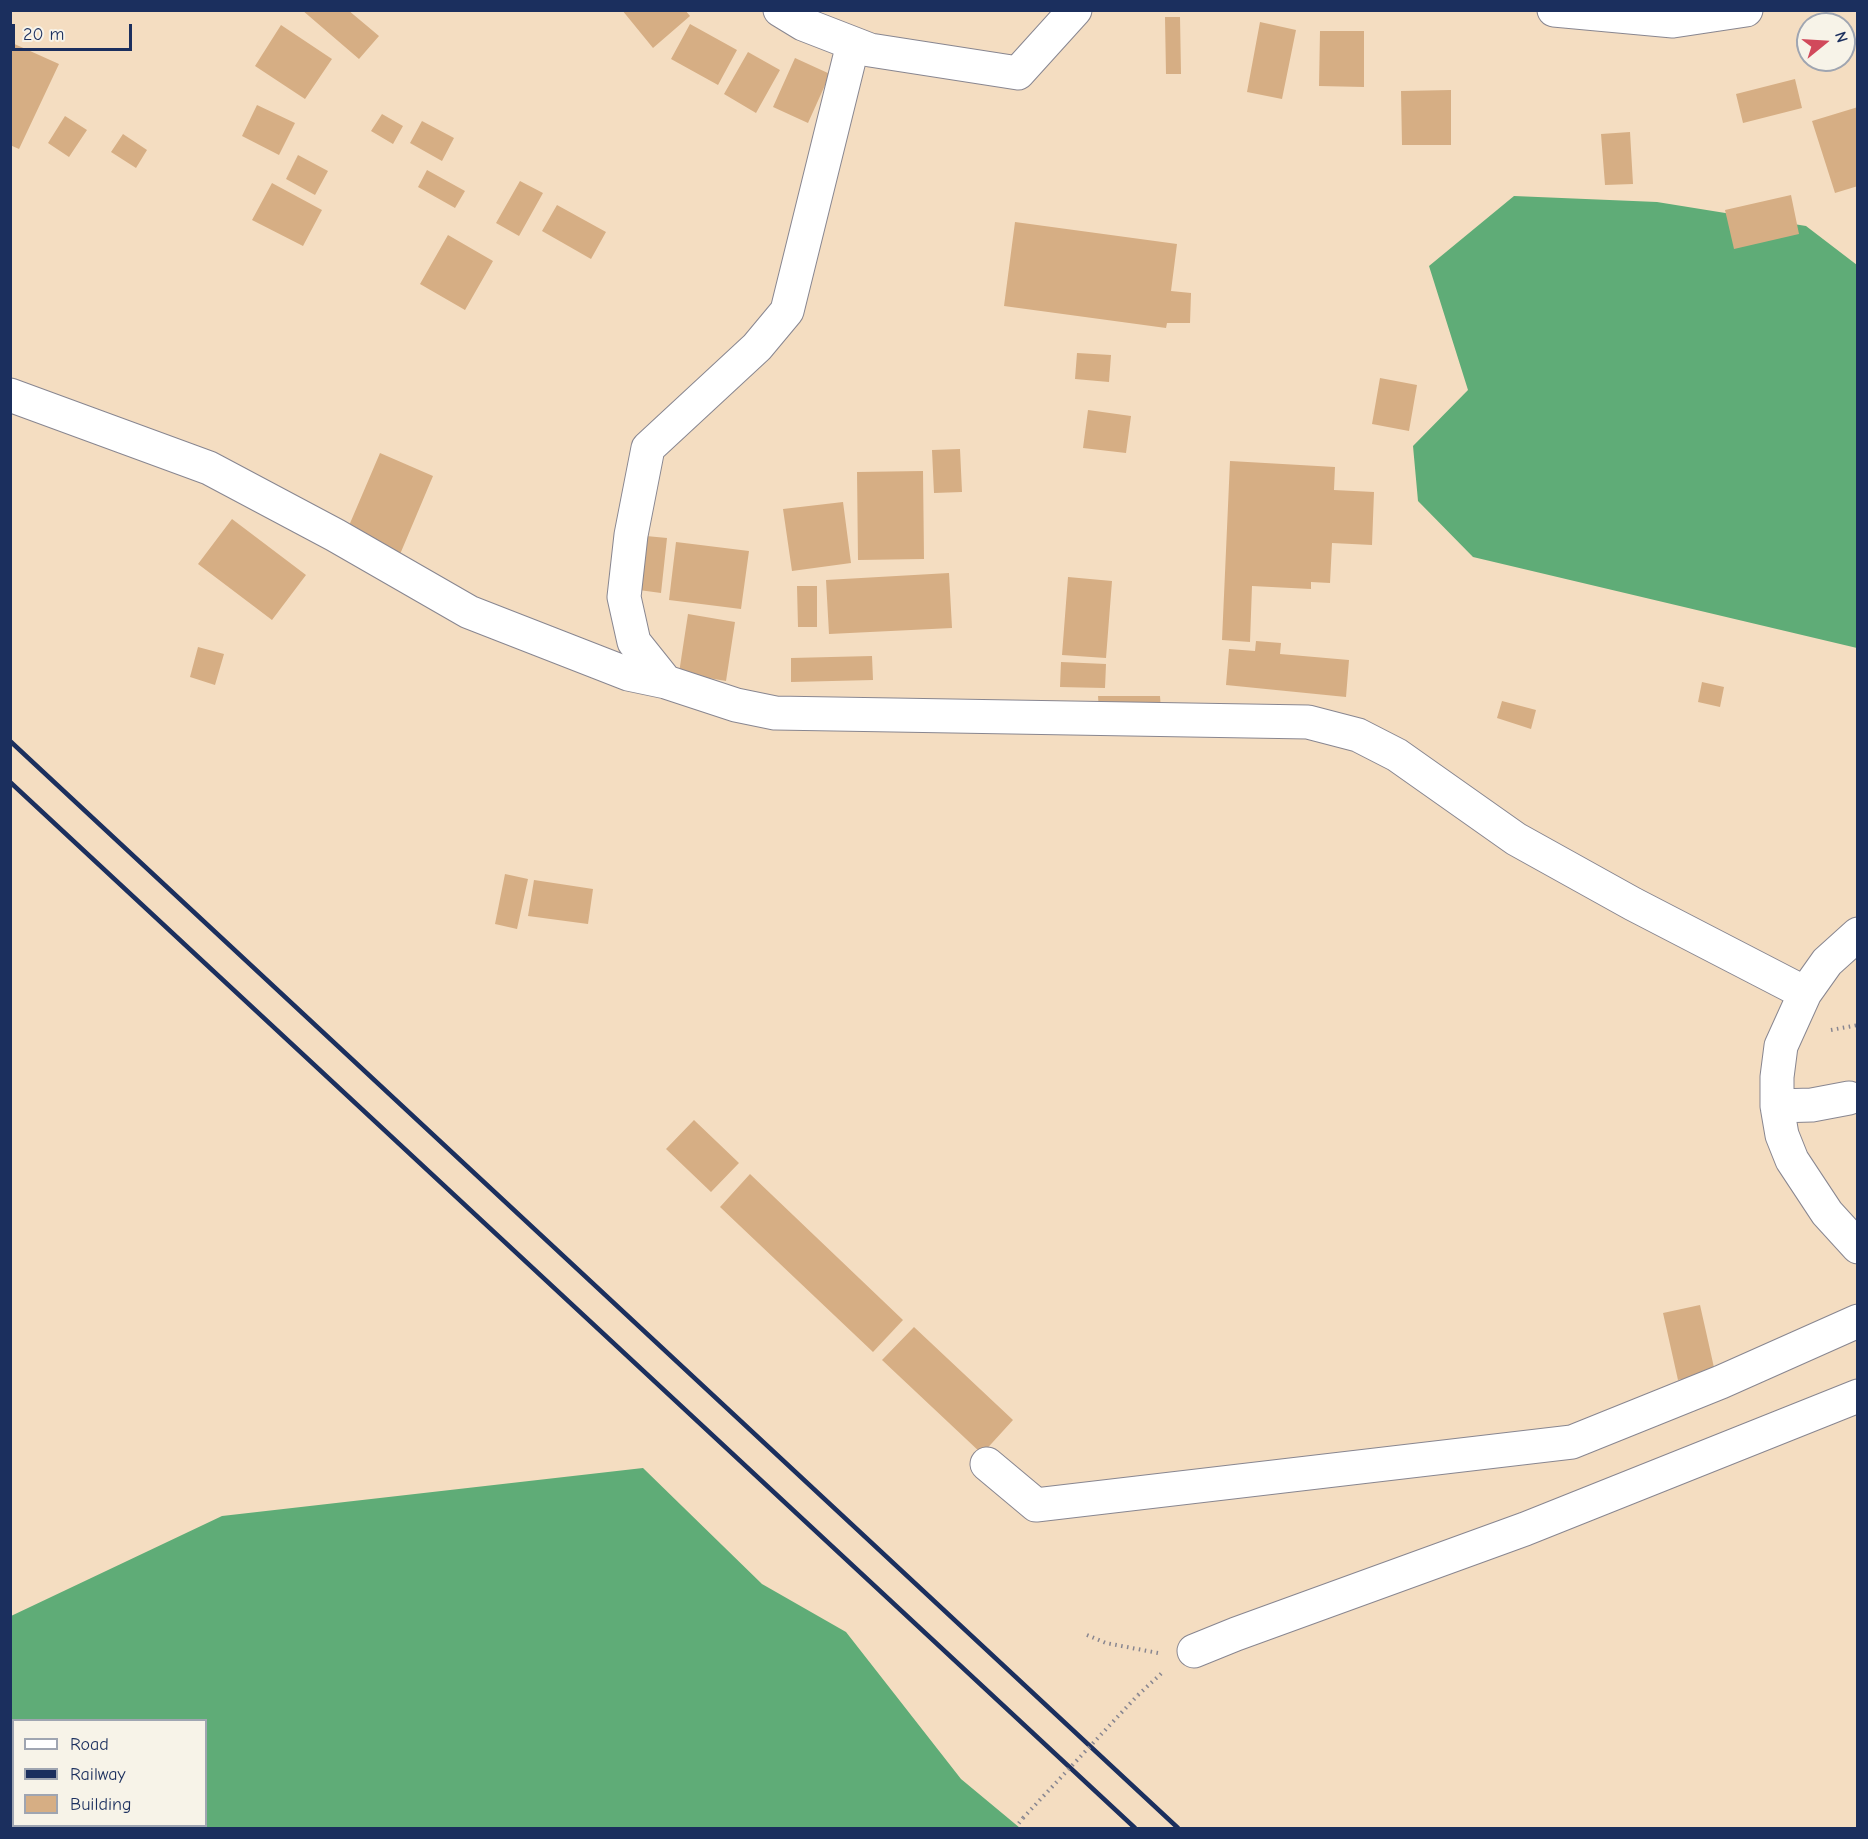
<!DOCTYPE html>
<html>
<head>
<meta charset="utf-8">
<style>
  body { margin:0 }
  #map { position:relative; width:1868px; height:1839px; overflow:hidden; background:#f4ddc1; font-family:"Comic Neue",sans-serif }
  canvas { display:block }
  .frame { position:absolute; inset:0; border:12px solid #1b2f5e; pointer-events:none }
  .legend { position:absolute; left:12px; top:1719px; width:195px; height:108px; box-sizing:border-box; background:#f7f3e8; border:2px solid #9fa5b1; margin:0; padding:8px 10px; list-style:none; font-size:18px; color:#1b2f5e }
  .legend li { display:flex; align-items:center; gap:12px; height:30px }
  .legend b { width:30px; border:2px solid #9fa5b1 }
  .north { position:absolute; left:1796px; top:12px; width:60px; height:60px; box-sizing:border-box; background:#f7f3e8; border:2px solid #9fa5b1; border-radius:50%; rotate:72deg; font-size:16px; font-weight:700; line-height:24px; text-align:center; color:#1b2f5e }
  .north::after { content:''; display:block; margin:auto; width:21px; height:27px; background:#d1495b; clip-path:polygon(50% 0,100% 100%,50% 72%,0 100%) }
  .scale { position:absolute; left:12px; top:24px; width:120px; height:27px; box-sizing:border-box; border:3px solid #1b2f5e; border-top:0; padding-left:8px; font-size:18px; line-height:21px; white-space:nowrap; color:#1b2f5e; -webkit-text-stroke:4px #f7f3e8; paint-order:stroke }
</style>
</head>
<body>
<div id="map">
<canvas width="1868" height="1839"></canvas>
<div class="frame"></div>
<ul class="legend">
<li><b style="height:8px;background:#fff"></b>Road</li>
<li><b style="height:8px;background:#1b2f5e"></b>Railway</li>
<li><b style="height:16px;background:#d6ae84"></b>Building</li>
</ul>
<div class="north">N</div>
<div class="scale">20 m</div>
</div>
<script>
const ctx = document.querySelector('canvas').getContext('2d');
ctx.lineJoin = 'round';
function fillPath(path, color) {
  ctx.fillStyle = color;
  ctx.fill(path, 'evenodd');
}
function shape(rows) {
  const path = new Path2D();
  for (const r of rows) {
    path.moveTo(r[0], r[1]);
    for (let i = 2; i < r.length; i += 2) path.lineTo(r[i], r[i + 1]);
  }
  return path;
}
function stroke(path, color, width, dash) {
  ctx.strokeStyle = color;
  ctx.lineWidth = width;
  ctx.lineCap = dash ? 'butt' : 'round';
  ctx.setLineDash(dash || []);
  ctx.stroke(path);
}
const forest = shape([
  [1514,196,1657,202,1806,226,1857,265,1857,648,1473,557,1418,501,1413,446,1468,390,1429,266],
  [643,1468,762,1584,846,1632,961,1779,1020,1828,11,1828,11,1616,222,1516],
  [14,1720,206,1720,206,1826,14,1826]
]);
const building = shape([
  [302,10,348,10,379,36,359,59],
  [622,10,685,10,690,16,653,48],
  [1165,17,1180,17,1181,74,1166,74],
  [1260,22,1296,30,1282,99,1247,92],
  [690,24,737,50,718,85,671,59],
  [281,25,332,59,305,99,255,66],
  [1320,31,1364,31,1364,87,1319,86],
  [10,42,59,64,19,149,10,145],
  [748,52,780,70,756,113,724,94],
  [795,58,830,74,808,123,773,107],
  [1795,79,1802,108,1743,123,1736,94],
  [1451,90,1451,145,1402,145,1401,91],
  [257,105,295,123,279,155,242,136],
  [1858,107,1858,186,1835,193,1812,121],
  [382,114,403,126,393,144,371,131],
  [65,116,87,130,69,157,48,143],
  [422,121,454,138,442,161,410,143],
  [1630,132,1633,184,1605,185,1601,134],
  [123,134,147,150,136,168,111,152],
  [298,155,328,171,315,195,286,179],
  [427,170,465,191,455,208,418,187],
  [520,181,543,193,519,236,496,223],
  [272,183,322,210,303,246,252,220],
  [1791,195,1799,234,1734,249,1725,210],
  [557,205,606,232,591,259,542,231],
  [1015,222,1177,244,1171,291,1191,293,1190,323,1167,323,1166,328,1004,306],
  [448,235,493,261,465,310,420,284],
  [1077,353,1111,355,1109,382,1075,379],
  [1380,378,1417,385,1409,431,1372,424],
  [1088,410,1131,416,1126,453,1083,448],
  [960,449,962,492,934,493,932,450],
  [380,453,433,476,398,559,345,535],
  [1230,461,1335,467,1334,490,1374,492,1372,545,1332,543,1330,583,1311,582,1311,589,1252,586,1250,642,1222,640],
  [923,471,924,559,858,560,857,472],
  [843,502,851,563,792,571,783,509],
  [232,519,306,575,272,620,198,564],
  [646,536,667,538,661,593,639,590],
  [676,542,749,551,741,609,669,600],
  [949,573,952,628,829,634,826,580],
  [1068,577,1112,581,1106,658,1062,655],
  [797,586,817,586,817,627,798,627],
  [688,614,735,622,726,681,679,673],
  [1256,641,1281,643,1280,654,1349,660,1346,697,1226,685,1229,649,1255,651],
  [198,647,224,654,215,685,190,677],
  [872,656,873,680,791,682,791,658],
  [1061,662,1106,664,1105,688,1060,687],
  [1702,682,1724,687,1720,707,1698,702],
  [1098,696,1160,696,1161,710,1099,711],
  [1502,701,1536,710,1531,729,1497,718],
  [505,874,528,879,517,929,495,924],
  [534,880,593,889,588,924,528,916],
  [694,1120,739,1163,711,1192,666,1149],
  [750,1174,903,1320,873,1352,720,1207],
  [1700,1305,1715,1372,1678,1380,1663,1313],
  [914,1327,1013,1420,982,1454,882,1360]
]);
const path = shape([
  [1831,1030,1858,1025],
  [1087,1635,1106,1643,1158,1653],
  [1138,1695,1164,1671],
  [1015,1828,1023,1818]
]);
const minor = shape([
  [780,10,803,24,870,50,1018,73,1075,10],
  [1554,10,1673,21,1746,10],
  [10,395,209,468,335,535,469,612,628,674,666,682,736,705,775,713,1308,722,1358,735,1397,755,1516,839,1633,904,1805,993],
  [666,682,634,642,624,597,631,535,648,448,757,347,787,311,853,44],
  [1858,934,1827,962,1805,993,1781,1046,1777,1077,1777,1106,1782,1135,1792,1160,1827,1213,1858,1247],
  [1777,1106,1812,1105,1849,1098],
  [987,1464,1036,1505,1572,1442,1721,1382,1858,1321],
  [1194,1651,1236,1634,1525,1529,1858,1396]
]);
const rail = shape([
  [10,741,1178,1828],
  [10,782,1135,1828]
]);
const pathBridge = shape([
  [1023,1818,1138,1695]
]);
fillPath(forest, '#5fac77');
fillPath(building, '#d6ae84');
stroke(minor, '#888690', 35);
stroke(path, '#888690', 4, [1.5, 4.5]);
stroke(minor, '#fff', 33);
stroke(rail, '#1b2f5e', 4.5);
stroke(pathBridge, '#888690', 4, [1.5, 4.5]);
</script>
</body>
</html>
